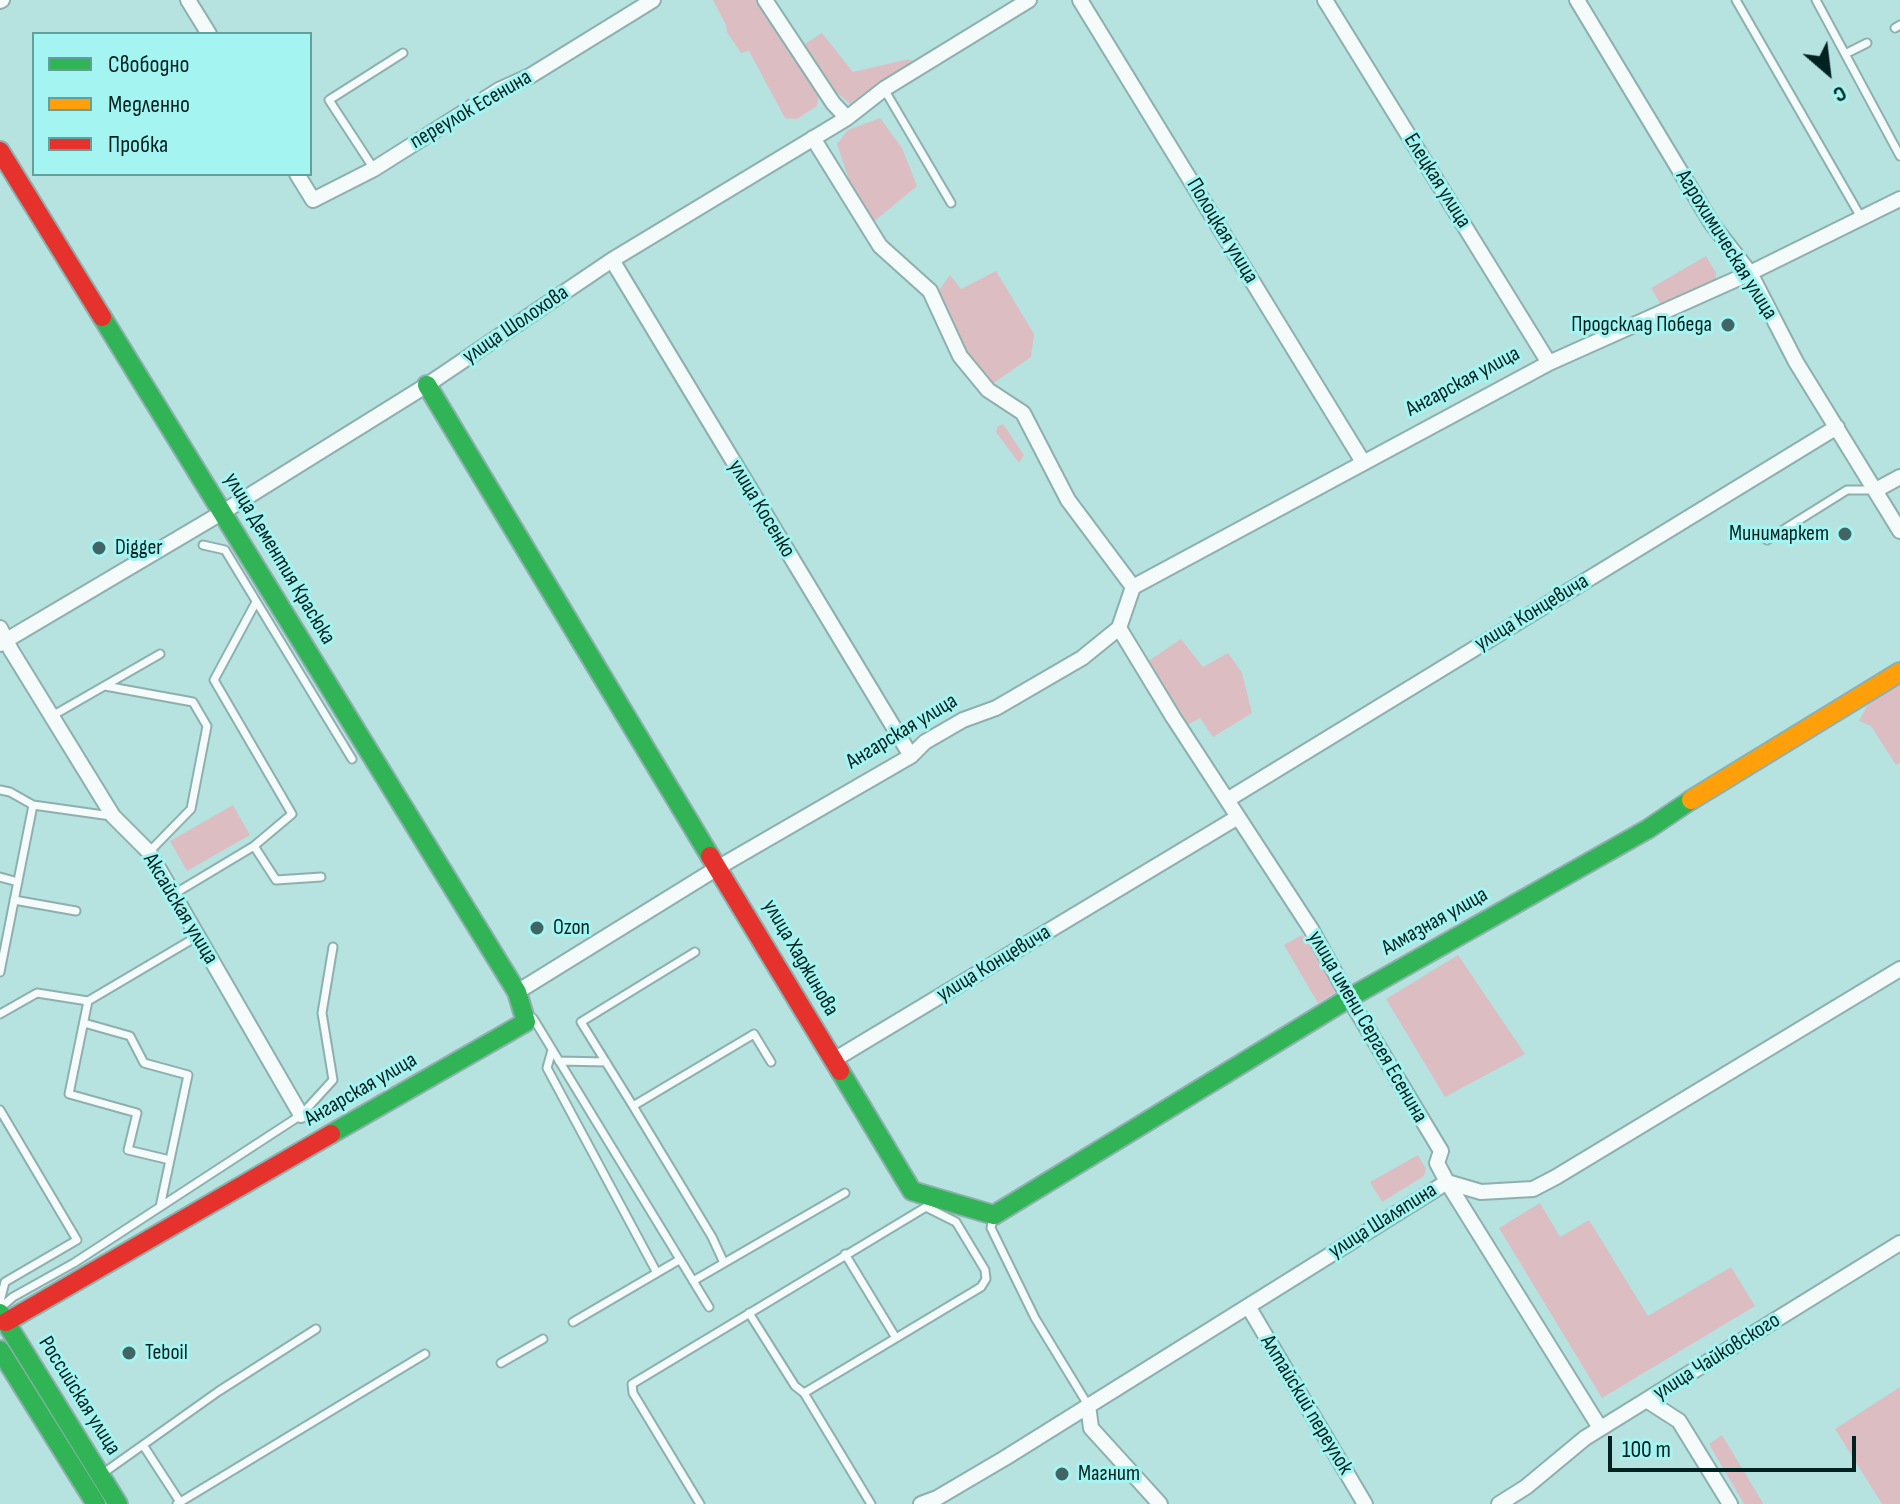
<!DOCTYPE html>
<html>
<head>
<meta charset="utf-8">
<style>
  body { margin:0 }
  #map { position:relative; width:1900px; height:1504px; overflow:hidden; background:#b6e2e0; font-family:"Sofia Sans Condensed",sans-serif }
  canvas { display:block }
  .legend { position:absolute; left:32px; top:32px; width:280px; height:144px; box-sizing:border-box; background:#a4f4f1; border:2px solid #62a09e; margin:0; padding:10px 14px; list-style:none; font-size:24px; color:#002221 }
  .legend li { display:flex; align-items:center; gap:16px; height:40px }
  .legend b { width:40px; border:2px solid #62a09e }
  .north { position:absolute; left:1788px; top:32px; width:80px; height:80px; -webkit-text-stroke:6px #a4f4f1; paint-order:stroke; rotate:152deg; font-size:22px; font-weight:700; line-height:32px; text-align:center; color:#002221 }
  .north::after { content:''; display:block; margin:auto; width:28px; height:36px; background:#002221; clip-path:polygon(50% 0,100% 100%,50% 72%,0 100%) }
  .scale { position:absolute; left:1608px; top:1436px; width:248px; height:36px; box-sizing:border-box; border:4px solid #002221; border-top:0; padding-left:10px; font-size:24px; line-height:28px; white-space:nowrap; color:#002221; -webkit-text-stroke:6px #a4f4f1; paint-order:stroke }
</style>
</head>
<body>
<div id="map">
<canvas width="1900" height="1504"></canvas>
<ul class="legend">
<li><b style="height:10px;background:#30b455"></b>Свободно</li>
<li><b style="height:10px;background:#ff9f0a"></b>Медленно</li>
<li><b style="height:10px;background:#e5322d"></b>Пробка</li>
</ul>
<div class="north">С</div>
<div class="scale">100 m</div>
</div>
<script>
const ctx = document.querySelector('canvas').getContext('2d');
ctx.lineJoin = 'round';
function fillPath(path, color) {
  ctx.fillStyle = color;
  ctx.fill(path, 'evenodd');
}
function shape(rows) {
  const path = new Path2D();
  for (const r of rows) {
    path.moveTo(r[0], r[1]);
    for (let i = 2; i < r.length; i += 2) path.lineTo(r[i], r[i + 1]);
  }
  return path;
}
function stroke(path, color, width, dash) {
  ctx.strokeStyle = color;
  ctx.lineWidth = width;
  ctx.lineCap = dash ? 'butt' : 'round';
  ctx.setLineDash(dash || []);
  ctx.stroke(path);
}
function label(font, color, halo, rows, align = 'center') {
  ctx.font = font + ' "Sofia Sans Condensed",sans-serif';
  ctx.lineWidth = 6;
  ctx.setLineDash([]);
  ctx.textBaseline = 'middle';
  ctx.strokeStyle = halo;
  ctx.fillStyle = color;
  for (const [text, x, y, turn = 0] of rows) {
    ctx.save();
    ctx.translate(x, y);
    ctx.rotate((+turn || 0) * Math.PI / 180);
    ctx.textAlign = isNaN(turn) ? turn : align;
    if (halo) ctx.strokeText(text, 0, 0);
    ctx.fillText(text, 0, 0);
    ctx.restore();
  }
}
const green = shape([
  [713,0,761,0,819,90,817,106,797,119,785,118,749,51,741,53,727,32,726,25],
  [822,33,853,72,909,59,922,70,854,107,827,85,802,46],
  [880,118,902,148,917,186,872,223,853,192,837,144,848,130],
  [1706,256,1716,273,1716,279,1663,308,1651,288],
  [996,271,1034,334,1031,357,991,385,960,351,937,293,950,275,961,289],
  [1003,424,1024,455,1019,463,996,432,998,426],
  [1181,639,1203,667,1228,653,1242,673,1252,713,1213,737,1200,718,1184,727,1144,664],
  [1900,675,1900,763,1896,765,1871,726,1859,721,1867,706],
  [233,805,250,835,187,871,170,841],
  [1302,935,1313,947,1339,990,1318,1003,1284,945],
  [1458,955,1525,1054,1445,1097,1386,999],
  [1418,1155,1426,1169,1424,1176,1382,1202,1370,1182],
  [1540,1203,1560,1237,1589,1220,1648,1316,1731,1267,1755,1306,1602,1398,1499,1228],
  [1900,1387,1900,1504,1882,1504,1835,1429],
  [1722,1435,1763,1503,1761,1504,1744,1504,1709,1444]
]);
const lane = shape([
  [1736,0,1862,219],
  [1816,0,1900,156],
  [1895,28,1900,25],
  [1845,54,1867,43],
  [884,89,951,203],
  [374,169,329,100,403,53],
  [1767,540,1847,490,1874,490],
  [203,545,225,550,352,759],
  [105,686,193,702,207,726,191,809,149,852],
  [52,716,160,654],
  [0,790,10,792,33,805,111,816],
  [254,846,276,880,321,877],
  [0,877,18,882],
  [174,894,254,846,292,814,214,680,256,602],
  [14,900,76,911],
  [695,952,581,1022,633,1106,712,1237,724,1263],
  [0,972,33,805],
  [88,1001,69,1094,137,1113,128,1150,170,1160],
  [0,1014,37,993,88,1001,198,936],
  [533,1018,709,1307],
  [84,1023,130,1036,144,1063,188,1075,160,1207],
  [552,1050,547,1068,657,1273],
  [559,1061,606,1062],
  [633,1106,754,1034,771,1062],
  [0,1110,77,1240,5,1282,0,1301],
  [993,1218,991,1228,1035,1318,1088,1405],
  [693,1281,845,1193],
  [0,1308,13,1297,74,1263,301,1115,333,1080,322,1013,333,947],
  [749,1313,795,1386,804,1393,871,1504],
  [573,1322,679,1260],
  [501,1363,543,1339],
  [804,1393,896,1338,845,1254],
  [143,1445,180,1502],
  [102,1474,219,1391,316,1329],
  [177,1504,425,1354],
  [700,1504,633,1393,632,1384,926,1207,956,1222,985,1270,986,1279,981,1287,896,1338]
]);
const street = shape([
  [188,0,209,34],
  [765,0,833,103,847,118],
  [1080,0,1363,462],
  [1325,0,1549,363],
  [1577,0,1712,224,1750,273,1796,362,1900,531],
  [0,1,2,0],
  [813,138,880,246,930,291,960,356,988,390,1023,413,1068,500,1133,587],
  [297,174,313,200,374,169,499,90,530,76,653,0],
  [612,260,911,756],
  [1876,490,1900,477],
  [0,628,11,650,113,816,149,852,301,1115],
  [1119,628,1173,717,1311,929,1349,998,1441,1151,1437,1163,1447,1182,1597,1423,1603,1427],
  [0,644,223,512,427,385,612,260,847,118,884,89,1029,0],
  [1227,800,1837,427],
  [517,992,719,867,911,756,925,742,963,720,996,708,1082,658,1119,628,1133,587,1549,363,1750,273,1900,199],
  [832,1061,1238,817],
  [1248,1306,1365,1504],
  [1648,1401,1679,1421,1730,1504],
  [1088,1405,1091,1428,1160,1504],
  [921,1504,937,1498,1005,1458,1447,1182,1481,1192,1533,1189,1556,1177,1900,969],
  [1499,1504,1526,1487,1585,1438,1900,1243]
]);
const fast = shape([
  [102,317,517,992,526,1022,331,1134],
  [427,385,710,856],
  [840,1071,912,1191,994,1215,1349,998,1648,829,1691,800],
  [0,1313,118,1504],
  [0,1350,96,1504]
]);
const slow = shape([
  [1691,800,1900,672]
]);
const jam = shape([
  [0,151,102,317],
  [710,856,840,1071],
  [6,1322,331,1134]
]);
const markers = [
  [1728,325,8,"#406564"],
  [1845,534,8,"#406564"],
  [99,548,8,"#406564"],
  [537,928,8,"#406564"],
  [129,1353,8,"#406564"],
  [1062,1474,8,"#406564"]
];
const streetNames = [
  ["переулок Есенина",471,110,-30],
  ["Елецкая улица",1437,181,58],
  ["Полоцкая улица",1222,231,59],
  ["Агрохимическая улица",1726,245,58],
  ["улица Шолохова",516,325,-34],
  ["Ангарская улица",1463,382,-28],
  ["улица Косенко",761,509,59],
  ["улица Дементия Красюка",279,559,59],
  ["улица Концевича",1532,613,-31],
  ["Ангарская улица",902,732,-31],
  ["Аксайская улица",180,909,59],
  ["Алмазная улица",1435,922,-29],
  ["улица Хаджинова",800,958,60],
  ["улица Концевича",994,964,-31],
  ["улица имени Сергея Есенина",1367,1027,60],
  ["Ангарская улица",361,1090,-30],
  ["улица Шаляпина",1383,1221,-32],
  ["улица Чайковского",1717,1357,-32],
  ["Российская улица",79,1396,58],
  ["Алтайский переулок",1306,1405,59]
];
const poiNames = [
  ["Продсклад Победа",1712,325,"right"],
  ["Минимаркет",1829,534,"right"],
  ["Digger",115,548],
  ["Ozon",553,928],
  ["Teboil",145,1353],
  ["Магнит",1078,1474]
];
fillPath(green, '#dcbec2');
stroke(lane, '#8db0ae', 11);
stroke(street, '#8db0ae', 18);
stroke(fast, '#8db0ae', 22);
stroke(slow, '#8db0ae', 22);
stroke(jam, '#8db0ae', 22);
stroke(lane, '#f4fbfa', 7);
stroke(street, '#f4fbfa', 14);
stroke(fast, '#30b455', 18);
stroke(slow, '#ff9f0a', 18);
stroke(jam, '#e5322d', 18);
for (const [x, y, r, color] of markers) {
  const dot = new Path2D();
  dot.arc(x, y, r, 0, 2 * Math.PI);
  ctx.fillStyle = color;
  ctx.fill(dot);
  stroke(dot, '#a4f4f1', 3);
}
label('22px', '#002221', '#a4f4f1', streetNames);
label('22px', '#002221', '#a4f4f1', poiNames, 'left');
</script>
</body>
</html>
